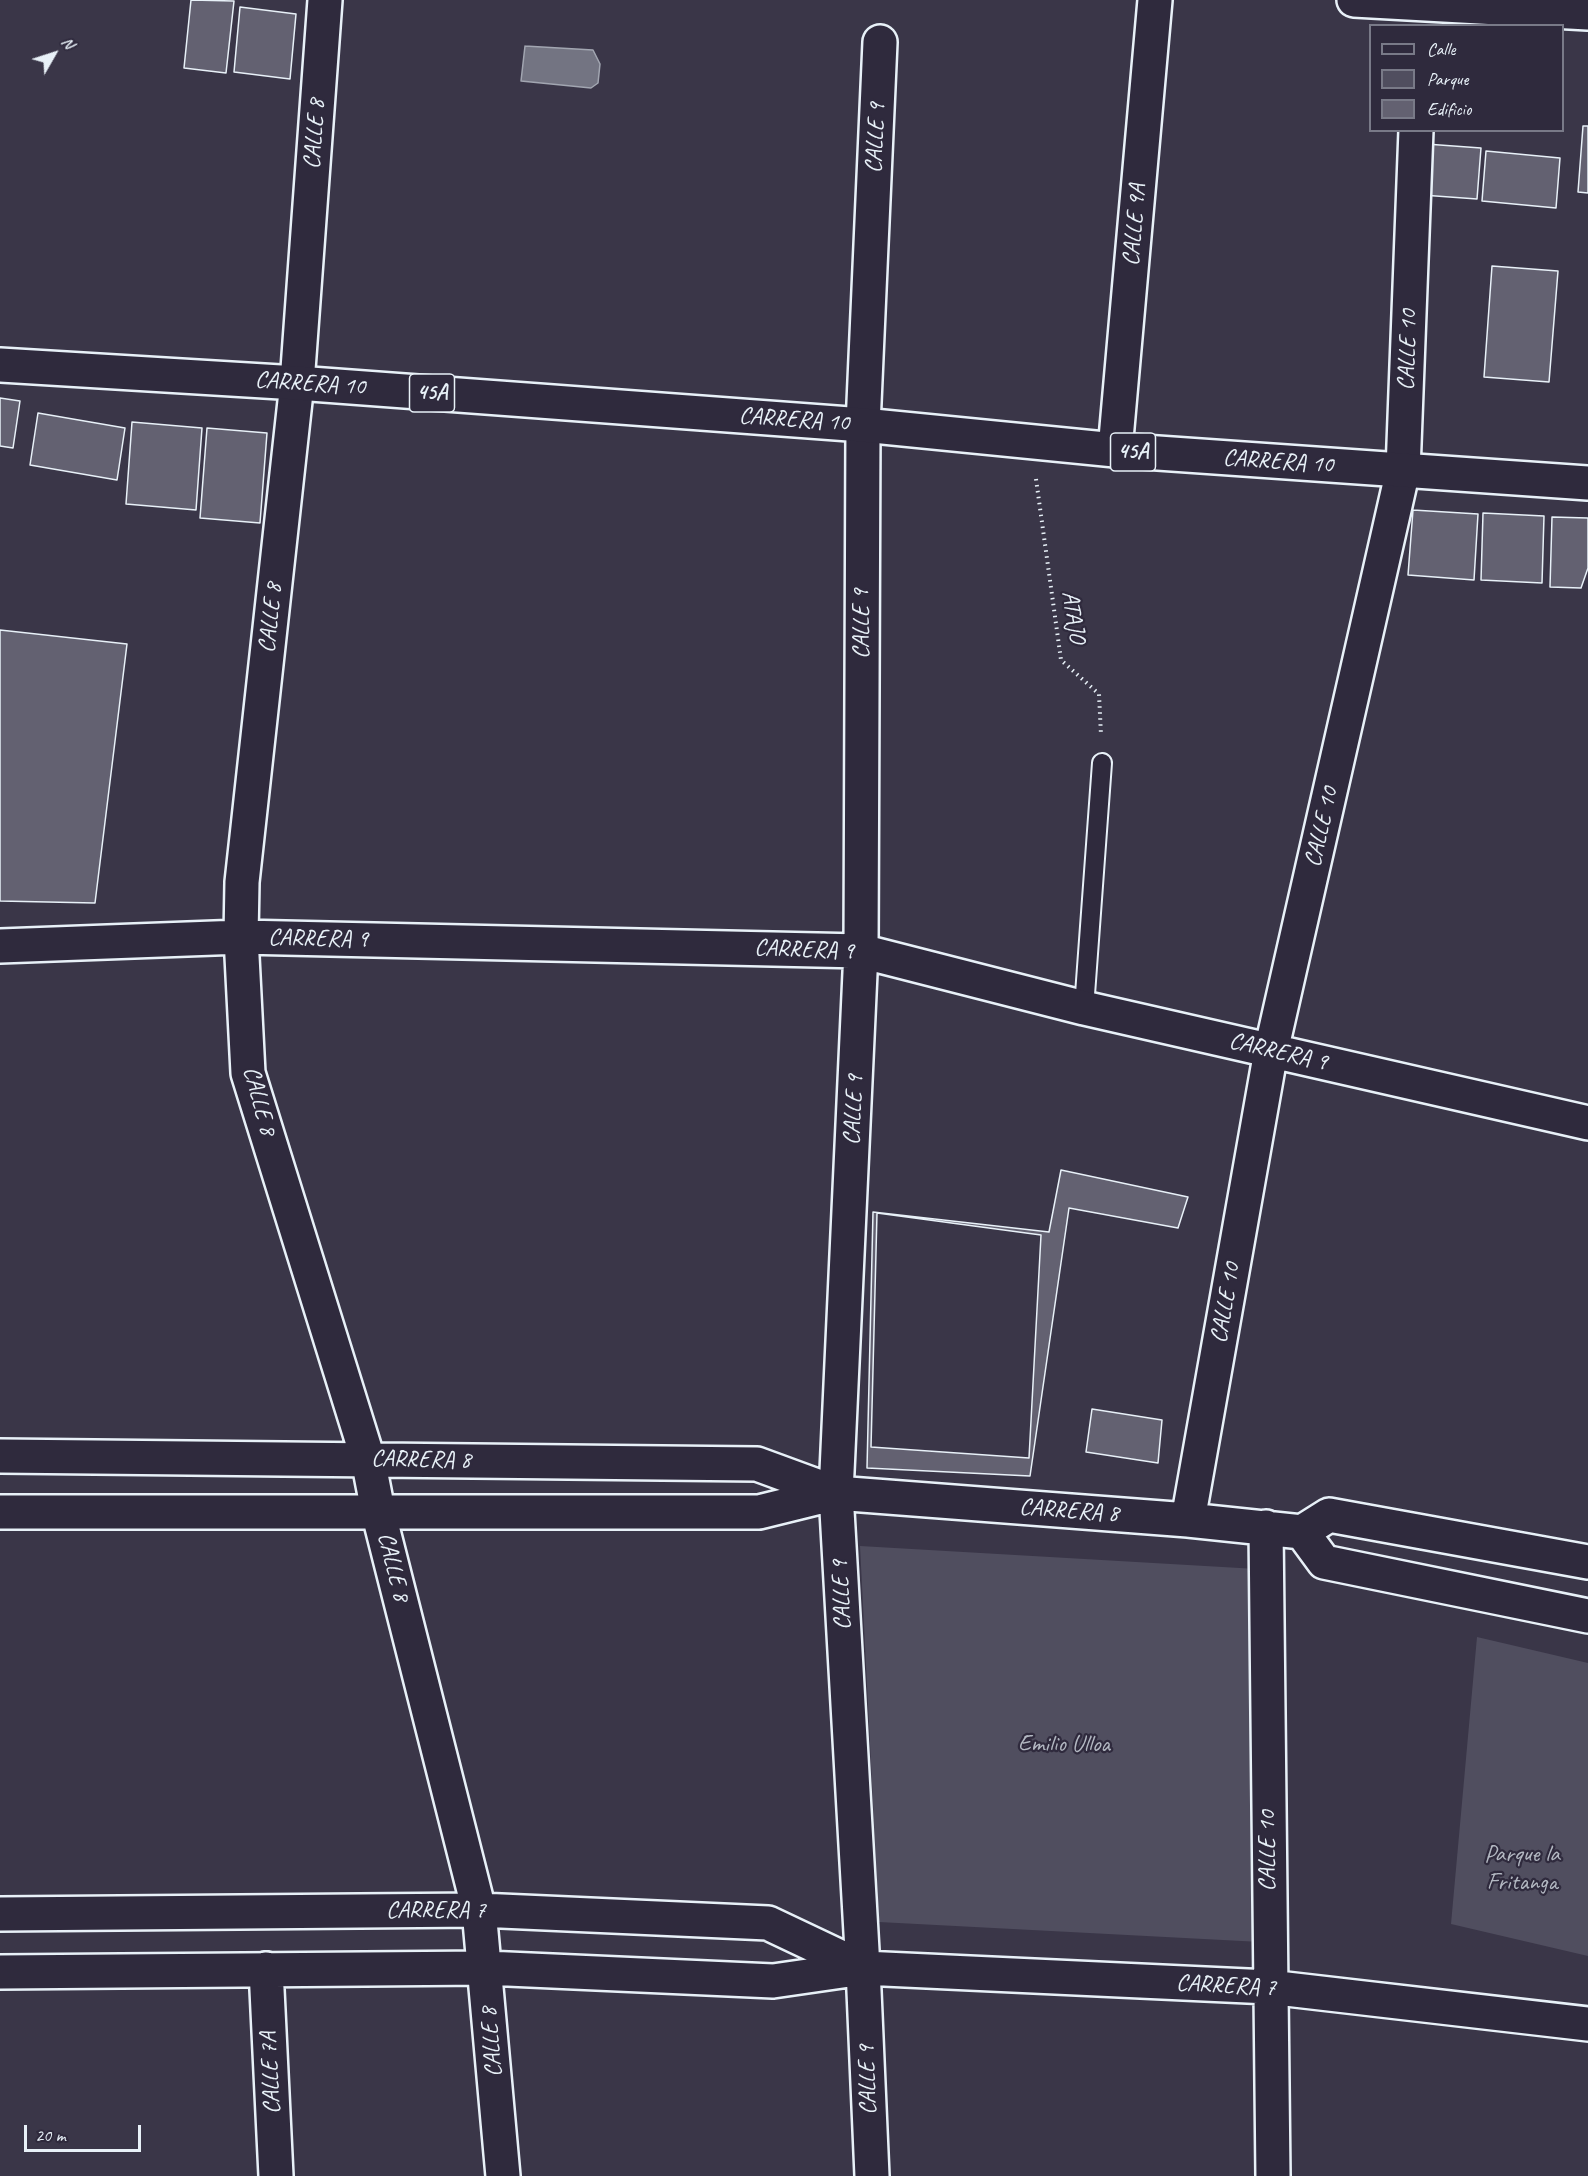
<!DOCTYPE html>
<html>
<head>
<meta charset="utf-8">
<style>
  body { margin:0 }
  #map { position:relative; width:1588px; height:2176px; overflow:hidden; background:#3a3648; font-family:Caveat,sans-serif }
  canvas { display:block }
  .legend { position:absolute; left:1369px; top:24px; width:195px; height:108px; box-sizing:border-box; background:#2f2a3d; border:2px solid #797a88; margin:0; padding:8px 10px; list-style:none; font-size:18px; color:#e8f1f8 }
  .legend li { display:flex; align-items:center; gap:12px; height:30px }
  .legend b { width:30px; border:2px solid #797a88 }
  .north { position:absolute; left:24px; top:24px; width:60px; height:60px; -webkit-text-stroke:4px #2f2a3d; paint-order:stroke; rotate:51deg; font-size:16px; font-weight:700; line-height:24px; text-align:center; color:#e8f1f8 }
  .north::after { content:''; display:block; margin:auto; width:21px; height:27px; background:#e8f1f8; clip-path:polygon(50% 0,100% 100%,50% 72%,0 100%) }
  .scale { position:absolute; left:24px; top:2125px; width:117px; height:27px; box-sizing:border-box; border:3px solid #e8f1f8; border-top:0; padding-left:8px; font-size:18px; line-height:21px; white-space:nowrap; color:#e8f1f8; -webkit-text-stroke:4px #2f2a3d; paint-order:stroke }
</style>
</head>
<body>
<div id="map">
<canvas width="1588" height="2176"></canvas>
<ul class="legend">
<li><b style="height:8px;background:#2f2a3d"></b>Calle</li>
<li><b style="height:16px;background:#504e5f"></b>Parque</li>
<li><b style="height:16px;background:#636171"></b>Edificio</li>
</ul>
<div class="north">N</div>
<div class="scale">20 m</div>
</div>
<script>
const ctx = document.querySelector('canvas').getContext('2d');
ctx.lineJoin = 'round';
function fillPath(path, color) {
  ctx.fillStyle = color;
  ctx.fill(path, 'evenodd');
}
function shape(rows) {
  const path = new Path2D();
  for (const r of rows) {
    path.moveTo(r[0], r[1]);
    for (let i = 2; i < r.length; i += 2) path.lineTo(r[i], r[i + 1]);
  }
  return path;
}
function stroke(path, color, width, dash) {
  ctx.strokeStyle = color;
  ctx.lineWidth = width;
  ctx.lineCap = dash ? 'butt' : 'round';
  ctx.setLineDash(dash || []);
  ctx.stroke(path);
}
function label(font, color, halo, rows, align = 'center') {
  ctx.font = font + ' Caveat,sans-serif';
  ctx.lineWidth = 4.5;
  ctx.setLineDash([]);
  ctx.textBaseline = 'middle';
  ctx.strokeStyle = halo;
  ctx.fillStyle = color;
  for (const [text, x, y, turn = 0] of rows) {
    ctx.save();
    ctx.translate(x, y);
    ctx.rotate((+turn || 0) * Math.PI / 180);
    ctx.textAlign = isNaN(turn) ? turn : align;
    if (halo) ctx.strokeText(text, 0, 0);
    ctx.fillText(text, 0, 0);
    ctx.restore();
  }
}
const green = shape([
  [860,1546,1257,1569,1261,1942,879,1922],
  [1477,1637,1588,1663,1588,1956,1451,1924]
]);
const water = shape([
  [525,46,593,50,600,64,598,83,591,88,521,81,525,46]
]);
const building = shape([
  [191,0,234,1,226,73,184,68,191,0],
  [240,7,296,14,290,79,234,72,240,7],
  [1450,15,1537,26,1449,26,1450,15],
  [1583,126,1588,126,1588,193,1578,192,1583,126],
  [1426,144,1481,148,1477,199,1422,195,1426,144],
  [1486,151,1560,158,1556,208,1482,201,1486,151],
  [1492,266,1558,271,1549,382,1484,377,1492,266],
  [0,398,20,401,13,448,0,446,0,398],
  [38,413,125,428,117,480,30,465,38,413],
  [132,422,202,428,196,510,126,504,132,422],
  [207,428,267,433,260,523,200,518,207,428],
  [1413,510,1478,514,1474,580,1408,575,1413,510],
  [1483,513,1544,516,1542,583,1481,580,1483,513],
  [1552,517,1588,518,1588,568,1581,588,1550,587,1552,517],
  [0,630,127,644,95,903,0,901,0,630],
  [1061,1170,1188,1197,1178,1228,1069,1208,1030,1476,867,1468,873,1212,1049,1232,1061,1170],
  [877,1213,1041,1235,1029,1458,871,1447,877,1213],
  [1092,1409,1162,1420,1158,1463,1086,1452,1092,1409]
]);
const path = shape([
  [1036,479,1061,660,1099,694,1101,735]
]);
const service = shape([
  [1084,1008,1102,763]
]);
const minor = shape([
  [325,0,297,383,242,882,241,937,248,1073,368,1459,378,1511,479,1910,503,2176],
  [1354,0,1588,13],
  [1115,450,1155,0],
  [0,946,241,937,861,951,1084,1008,1588,1123],
  [0,1456,757,1464,836,1493,1188,1520,1302,1532,1329,1515,1588,1562],
  [0,1512,759,1512,836,1493],
  [1188,1520,1271,1051,1403,470,1416,130],
  [1266,1527,1273,2176],
  [1302,1532,1324,1562,1588,1616],
  [0,1914,479,1910,768,1923,863,1968],
  [266,1969,276,2176],
  [0,1972,486,1968,773,1981,863,1968,1269,1987,1588,2024],
  [872,2176,863,1968,836,1493,861,951,863,425,880,42]
]);
const trunk = shape([
  [0,365,297,383,863,425,1115,450,1588,483]
]);
const shields = [
  [432,393,45],
  [1133,452,45]
];
const shieldNames = [
  ["45A",432,393],
  ["45A",1133,452]
];
const streetNames = [
  ["CALLE 8",315,134,-86],
  ["CALLE 9",876,138,-87],
  ["CALLE 9A",1135,225,-85],
  ["CALLE 10",1408,350,-88],
  ["CARRERA 10",310,384,4],
  ["CARRERA 10",794,420,4],
  ["CARRERA 10",1278,462,4],
  ["ATAJO",1073,617,81],
  ["CALLE 8",271,618,-84],
  ["CALLE 9",862,624,-90],
  ["CALLE 10",1322,827,-77],
  ["CARRERA 9",318,939,1],
  ["CARRERA 9",804,950,2],
  ["CARRERA 9",1278,1052,13],
  ["CALLE 8",259,1101,75],
  ["CALLE 9",854,1110,-87],
  ["CALLE 10",1226,1303,-80],
  ["CARRERA 8",421,1460,1],
  ["CARRERA 8",1069,1511,4],
  ["CALLE 8",393,1567,76],
  ["CALLE 9",842,1595,-93],
  ["CALLE 10",1268,1851,-90],
  ["CARRERA 7",436,1911],
  ["CARRERA 7",1226,1986,3],
  ["CALLE 8",492,2042,-95],
  ["CALLE 7A",271,2073,-93],
  ["CALLE 9",868,2080,-92]
];
const parkNames = [
  ["Emilio Ulloa",1064,1745],
  ["Parque la",1522,1855],
  ["Fritanga",1522,1883]
];
fillPath(green, '#504e5f');
fillPath(water, '#737482');
stroke(water, '#a2a6b1', 1.5);
fillPath(building, '#636171');
stroke(building, '#e8f1f8', 1.5);
stroke(service, '#e8f1f8', 22);
stroke(minor, '#e8f1f8', 38);
stroke(trunk, '#e8f1f8', 38);
stroke(path, '#e8f1f8', 4, [1.5, 4.5]);
stroke(service, '#2f2a3d', 18);
stroke(minor, '#2f2a3d', 33);
stroke(trunk, '#2f2a3d', 33);
for (const [x, y, w] of shields) {
  const box = new Path2D();
  box.roundRect(x - w / 2, y - 19, w, 38, 4.5);
  ctx.fillStyle = '#2f2a3d';
  ctx.fill(box);
  stroke(box, '#e8f1f8', 1.5);
}
label('bold 22px', '#e8f1f8', null, shieldNames);
label('24px', '#e8f1f8', '#2f2a3d', streetNames);
label('24px', '#b3b8c2', '#2f2a3d', parkNames);
</script>
</body>
</html>
